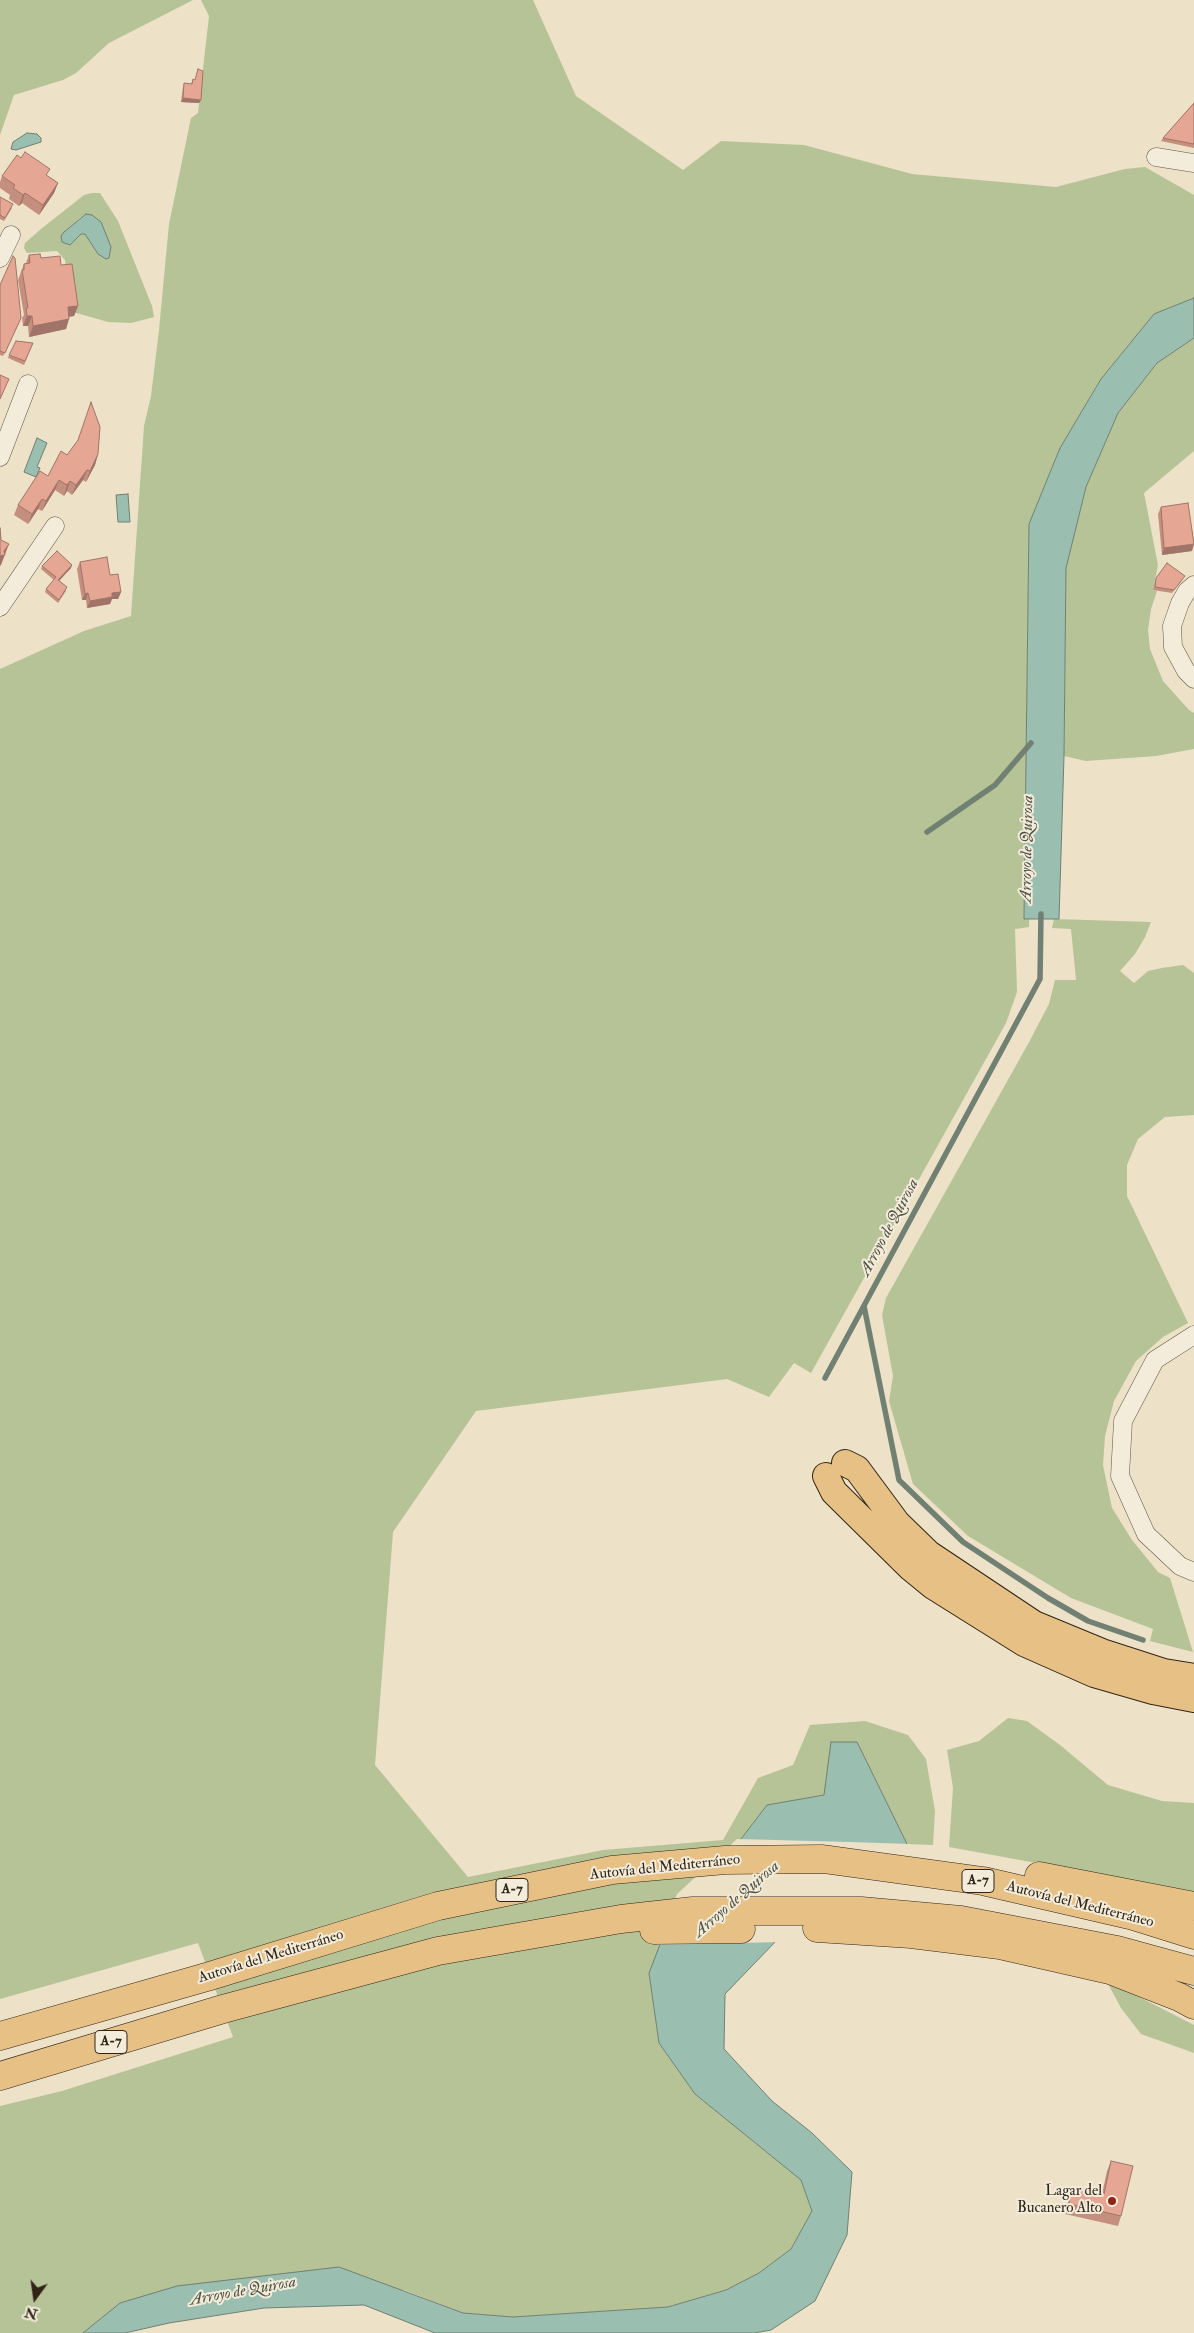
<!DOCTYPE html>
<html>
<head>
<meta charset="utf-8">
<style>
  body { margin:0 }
  #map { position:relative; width:1194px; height:2333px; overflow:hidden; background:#ede1c7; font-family:"IM FELL Double Pica",serif }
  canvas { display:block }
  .north { position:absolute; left:10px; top:2273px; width:50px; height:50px; -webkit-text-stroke:4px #f3ecdb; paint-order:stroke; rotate:194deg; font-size:14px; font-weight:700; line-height:20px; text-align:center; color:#312416 }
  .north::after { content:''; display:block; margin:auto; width:18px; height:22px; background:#312416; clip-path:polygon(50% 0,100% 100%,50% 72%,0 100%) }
</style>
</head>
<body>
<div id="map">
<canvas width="1194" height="2333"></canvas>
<div class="north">N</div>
</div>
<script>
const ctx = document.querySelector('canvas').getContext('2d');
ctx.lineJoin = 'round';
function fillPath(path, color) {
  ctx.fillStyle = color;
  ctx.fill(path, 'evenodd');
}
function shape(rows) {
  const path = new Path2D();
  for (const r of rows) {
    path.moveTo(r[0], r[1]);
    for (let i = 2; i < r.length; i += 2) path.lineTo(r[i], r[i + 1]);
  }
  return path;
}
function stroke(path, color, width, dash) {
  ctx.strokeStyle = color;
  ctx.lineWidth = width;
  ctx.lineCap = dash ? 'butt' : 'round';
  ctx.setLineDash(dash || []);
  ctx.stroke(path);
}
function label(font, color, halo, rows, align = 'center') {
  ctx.font = font + ' "IM FELL Double Pica",serif';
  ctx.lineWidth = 4;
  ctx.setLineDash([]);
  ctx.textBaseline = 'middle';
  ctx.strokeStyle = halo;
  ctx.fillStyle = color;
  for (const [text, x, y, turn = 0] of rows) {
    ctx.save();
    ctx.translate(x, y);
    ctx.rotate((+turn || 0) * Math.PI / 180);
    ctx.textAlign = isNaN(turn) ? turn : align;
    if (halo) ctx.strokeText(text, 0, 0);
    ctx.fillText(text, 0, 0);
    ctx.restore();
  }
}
const green = shape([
  [0,0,193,0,109,43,76,73,63,80,14,95,0,135],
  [201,0,533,0,576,96,683,170,721,141,804,145,912,174,1056,187,1125,169,1145,167,1194,195,1194,298,1154,314,1101,379,1060,448,1029,524,1024,919,1029,919,1029,927,1015,929,1017,992,1006,1023,811,1373,794,1363,769,1397,727,1379,476,1411,393,1532,375,1765,468,1877,603,1850,723,1840,758,1778,793,1765,810,1725,865,1721,908,1735,926,1759,935,1811,933,1845,907,1844,857,1742,824,1795,767,1805,741,1839,649,1973,659,2043,695,2094,801,2180,812,2211,791,2249,759,2273,726,2290,668,2307,513,2317,463,2313,404,2290,120,2303,83,2333,0,2333,0,2106,62,2091,233,2037,198,1943,0,1999,0,669,84,631,131,616,144,426,151,396,159,330,169,224,191,118,198,113,209,16],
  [92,193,100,193,118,221,152,306,154,317,131,323,108,322,73,312,65,260,57,251,27,253,24,248,25,243,41,229,84,195],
  [81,217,98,254,85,234,81,234,77,238,61,237],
  [1194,338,1194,451,1144,493,1158,565,1153,590,1157,591,1151,609,1148,630,1150,649,1163,681,1189,710,1194,713,1194,749,1156,756,1086,761,1064,756,1066,567,1086,487,1118,413,1157,363],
  [1054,919,1151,922,1145,937,1135,954,1120,971,1134,983,1148,971,1162,968,1183,965,1194,973,1194,1115,1165,1117,1138,1139,1127,1165,1127,1196,1188,1323,1163,1337,1136,1361,1114,1401,1105,1436,1103,1465,1112,1508,1132,1540,1158,1572,1170,1578,1193,1652,1150,1641,1153,1629,1071,1598,968,1536,913,1484,889,1401,893,1376,882,1315,886,1298,1028,1044,1049,1004,1055,980,1076,980,1071,929,1052,928],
  [1008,1718,1027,1721,1060,1745,1108,1785,1162,1801,1194,1803,1194,1892,949,1847,953,1788,947,1750,979,1741],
  [1106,1980,1194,2025,1194,2053,1141,2034,1121,2008]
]);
const water = shape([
  [27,133,37,134,41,138,41,142,16,150,11,149,13,142,27,133],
  [86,214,92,215,101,222,111,247,109,258,106,259,98,254,85,234,81,234,70,245,62,242,61,236,64,232,86,214],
  [1194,298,1194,338,1157,363,1118,413,1086,487,1066,568,1064,756,1059,919,1024,919,1029,524,1060,448,1101,379,1154,314,1194,298],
  [37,438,47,443,37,467,40,468,36,477,24,472,37,438],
  [128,494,130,522,118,522,116,495,128,494],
  [831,1742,857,1742,907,1844,856,1899,776,1941,725,1994,724,2049,772,2101,812,2133,852,2172,847,2235,815,2301,771,2330,754,2333,435,2333,364,2305,264,2308,169,2323,125,2333,83,2333,120,2303,177,2286,339,2267,463,2313,513,2317,668,2307,726,2290,759,2273,791,2249,812,2211,801,2180,695,2094,659,2043,649,1973,679,1895,741,1839,767,1805,824,1795,831,1742]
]);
const pier = shape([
  [737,1839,850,1842,910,1844,857,1901,781,1942,657,1945,677,1894]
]);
const stream = shape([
  [927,832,995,785,1031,743],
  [864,1306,899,1480,963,1542,1048,1598,1088,1621,1143,1640],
  [825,1378,1040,979,1041,914]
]);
const minor = shape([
  [1156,157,1194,163],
  [0,258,11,235],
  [0,457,28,384],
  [1194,585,1187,591,1180,603,1172,626,1173,647,1186,671,1194,679],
  [0,607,55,526],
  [1194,1335,1155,1360,1123,1421,1120,1476,1146,1534,1180,1566,1194,1572]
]);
const primary = shape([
  [845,1463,857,1469,897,1523,929,1554,1034,1624,1102,1652,1164,1672,1194,1677],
  [826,1476,834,1492,911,1568,933,1586,1024,1643,1094,1674,1153,1691,1194,1699]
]);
const motorway = shape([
  [1039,1876,1194,1906],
  [817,1928,911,1934,1000,1945,1110,1970,1179,1997,1194,2005],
  [654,1930,741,1929],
  [0,2036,210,1976,438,1906,612,1870,725,1860,823,1859,983,1881,1130,1915,1194,1935],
  [0,2076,223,2009,438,1951,621,1919,693,1911,861,1911,961,1920,1117,1950,1194,1971]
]);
const wall = shape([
  [193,79,201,100,199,103,181,102,183,87,184,83,191,84],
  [1194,103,1194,148,1161,141,1163,138],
  [2,176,48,176,58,183,54,193,39,215,22,203,19,206,9,199,10,195,0,188,0,182],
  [0,197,12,208,4,221,0,219],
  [29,255,41,258,61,265,78,306,74,316,69,317,66,329,29,337,28,326,23,326,22,318,24,315,18,280,24,264,26,263],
  [0,285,20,321,3,356,0,355],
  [33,343,24,365,8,358,9,355],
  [98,454,95,465,86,482,83,480,72,495,67,491,64,496,55,490,42,511,38,509,28,524,14,515,18,505,48,476,67,455],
  [1161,507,1192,551,1162,555,1158,514],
  [80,562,110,575,121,592,118,599,112,599,110,604,87,608,86,600,82,600,77,569],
  [42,566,71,568,59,581,66,591,58,603,45,592,46,589,54,580,41,569],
  [1156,578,1183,579,1172,593,1153,590],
  [1111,2161,1121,2216,1118,2226,1065,2214,1069,2198,1072,2187,1102,2194,1107,2171]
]);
const shadedWall = shape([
  [183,98,201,100,199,103,181,102],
  [58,183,54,193,39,215,43,205],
  [25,193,22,203,19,206,23,195],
  [78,306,74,316,64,317,68,307],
  [27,316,32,316,28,326,23,326],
  [69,319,66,329,29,337,33,326],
  [98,454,95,465,86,482,90,471],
  [87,470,83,480,72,495,76,485],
  [59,480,55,490,42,511,46,501],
  [70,481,67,491,64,496,67,485],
  [42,499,38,509,28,524,32,514],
  [9,544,1,565,0,566,0,556],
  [1194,544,1192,551,1162,555,1164,548],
  [72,565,71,568,57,583,58,580],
  [121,592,118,599,112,599,110,604,87,608,90,601,112,593],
  [88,593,86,600,82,600,85,594]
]);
const building = shape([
  [198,69,203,71,201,100,183,98,184,83,192,84,193,79,195,80,198,69],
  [1194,103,1194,144,1163,138,1194,103],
  [25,152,50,169,46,175,58,183,43,205,25,193,23,195,13,188,15,185,2,176,17,155,21,158,25,152],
  [0,197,13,204,5,218,0,215,0,197],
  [40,254,41,258,60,256,61,265,72,264,78,306,68,307,69,319,33,326,32,316,27,316,26,308,28,308,22,270,24,270,24,264,30,263,29,255,40,254],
  [13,256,15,258,21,318,5,353,0,351,0,285,13,256],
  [16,341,33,343,25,361,9,355,16,341],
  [0,375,9,379,0,399,0,375],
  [91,402,100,427,98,454,90,471,87,470,76,485,70,481,67,485,59,480,46,501,42,499,32,514,18,505,40,471,48,476,61,451,67,455,78,440,91,402],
  [1188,503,1194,544,1164,548,1161,507,1188,503],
  [0,528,1,540,9,544,4,551,5,555,0,556,0,528],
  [57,551,72,565,58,580,67,587,59,600,46,589,56,577,42,566,57,551],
  [107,557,110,575,118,574,121,592,112,593,112,597,90,601,88,593,85,594,80,562,107,557],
  [1167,563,1185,576,1174,590,1155,587,1156,578,1167,563],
  [1111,2161,1133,2166,1121,2216,1069,2204,1072,2187,1104,2194,1111,2161]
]);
const markers = [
  [1112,2201,5,"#8f2418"]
];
const shields = [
  [978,1881,32],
  [512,1890,32],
  [111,2042,32]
];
const shieldNames = [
  ["A-7",978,1881],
  ["A-7",512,1890],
  ["A-7",111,2042]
];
const streetNames = [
  ["Autovía del Mediterráneo",665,1868,-6],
  ["Autovía del Mediterráneo",1080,1905,14],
  ["Autovía del Mediterráneo",271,1957,-17]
];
const poiNames = [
  ["Lagar del",1102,2192],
  ["Bucanero Alto",1102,2209]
];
const waterNames = [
  ["Arroyo de Quirosa",1028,849,-89],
  ["Arroyo de Quirosa",890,1228,-62],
  ["Arroyo de Quirosa",737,1900,-41],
  ["Arroyo de Quirosa",243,2292,-10]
];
fillPath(green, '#b6c397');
fillPath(water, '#9abeb0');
stroke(water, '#708072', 1);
fillPath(pier, '#ede1c7');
stroke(stream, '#708072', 5.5);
stroke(minor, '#605342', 19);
stroke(primary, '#312416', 28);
stroke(motorway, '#312416', 29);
stroke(minor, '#f3ecdb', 18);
stroke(primary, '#e6c084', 26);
stroke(motorway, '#e6c084', 28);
fillPath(wall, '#c58f7f');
fillPath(shadedWall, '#a07468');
fillPath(building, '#e5a694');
stroke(building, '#a07468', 1);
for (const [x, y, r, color] of markers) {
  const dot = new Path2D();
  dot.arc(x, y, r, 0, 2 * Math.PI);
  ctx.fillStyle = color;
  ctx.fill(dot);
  stroke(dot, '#f3ecdb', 2);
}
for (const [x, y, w] of shields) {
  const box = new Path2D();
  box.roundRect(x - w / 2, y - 11.5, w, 23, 4);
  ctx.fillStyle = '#f3ecdb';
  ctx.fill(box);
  stroke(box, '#312416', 1);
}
label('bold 14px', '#312416', null, shieldNames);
label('15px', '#312416', '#f3ecdb', streetNames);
label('15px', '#312416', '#f3ecdb', poiNames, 'right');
label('italic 16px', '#505244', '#f3ecdb', waterNames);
</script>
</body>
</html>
